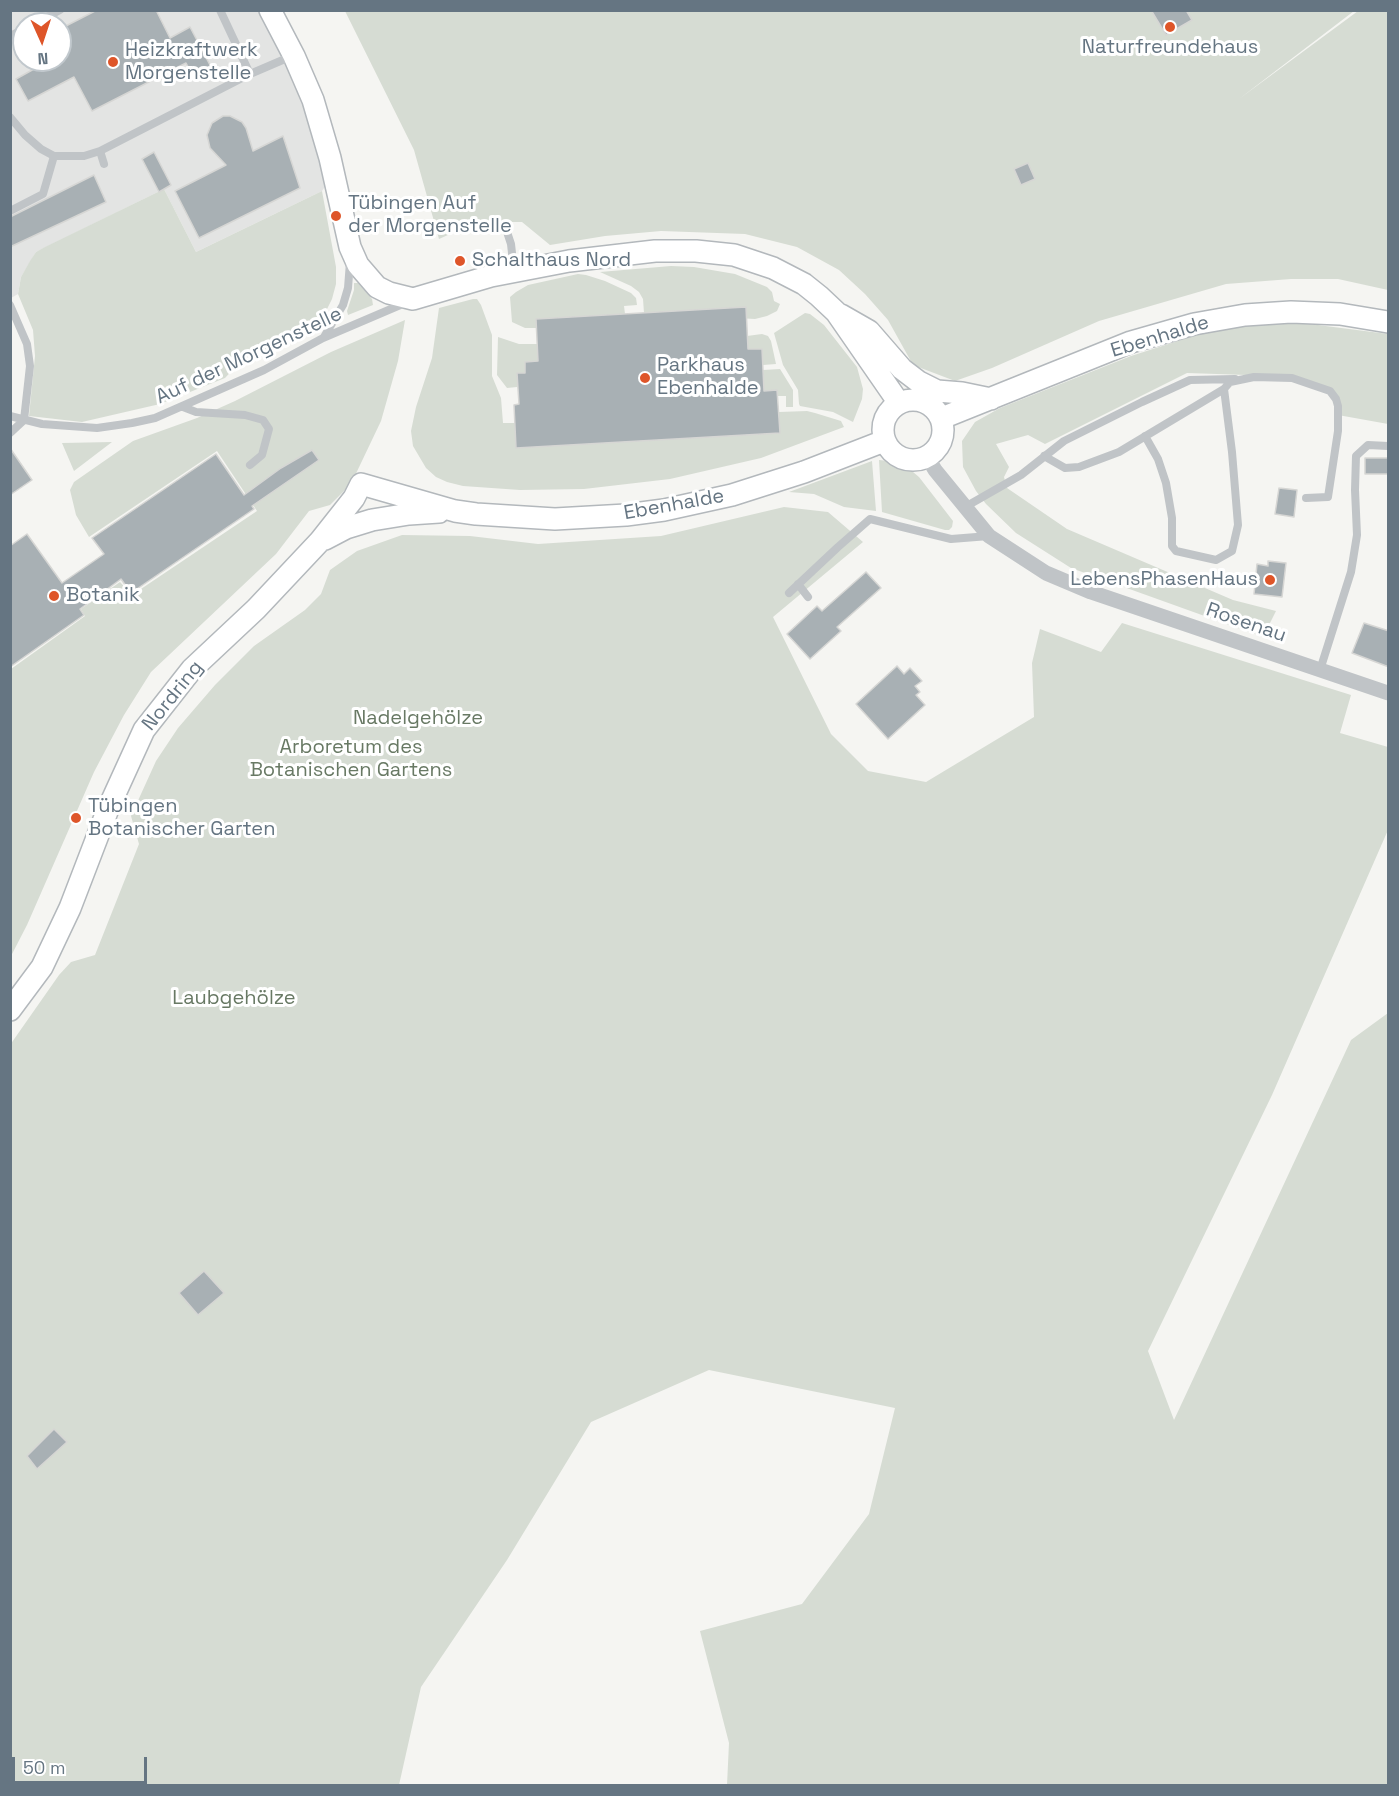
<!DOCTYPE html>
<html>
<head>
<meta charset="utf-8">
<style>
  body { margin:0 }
  #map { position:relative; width:1399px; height:1796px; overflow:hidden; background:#f5f5f2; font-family:"Space Grotesk",sans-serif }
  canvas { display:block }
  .frame { position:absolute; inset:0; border:12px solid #657582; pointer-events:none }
  .north { position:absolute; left:12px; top:12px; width:60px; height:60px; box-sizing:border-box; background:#fff; border:2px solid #c1c8cd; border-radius:50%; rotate:177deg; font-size:16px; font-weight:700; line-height:24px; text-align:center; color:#657582 }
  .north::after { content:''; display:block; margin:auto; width:21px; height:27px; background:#de5529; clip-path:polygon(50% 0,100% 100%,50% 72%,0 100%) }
  .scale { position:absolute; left:12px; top:1757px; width:135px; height:27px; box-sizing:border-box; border:3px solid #657582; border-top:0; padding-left:8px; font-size:18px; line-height:21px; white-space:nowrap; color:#657582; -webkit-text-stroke:4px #fff; paint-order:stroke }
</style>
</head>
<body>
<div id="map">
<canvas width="1399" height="1796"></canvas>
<div class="frame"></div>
<div class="north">N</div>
<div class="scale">50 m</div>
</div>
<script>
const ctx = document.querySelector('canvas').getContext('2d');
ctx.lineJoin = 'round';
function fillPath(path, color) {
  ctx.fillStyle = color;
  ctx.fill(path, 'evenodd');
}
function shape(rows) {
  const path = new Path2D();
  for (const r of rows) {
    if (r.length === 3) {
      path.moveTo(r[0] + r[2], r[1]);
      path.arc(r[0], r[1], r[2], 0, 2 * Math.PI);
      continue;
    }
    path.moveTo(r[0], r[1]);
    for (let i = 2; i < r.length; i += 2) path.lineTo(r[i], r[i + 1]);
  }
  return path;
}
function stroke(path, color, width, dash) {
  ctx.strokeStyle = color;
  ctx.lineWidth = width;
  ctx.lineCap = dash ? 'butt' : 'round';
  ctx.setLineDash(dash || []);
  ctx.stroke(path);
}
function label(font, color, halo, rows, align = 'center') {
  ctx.font = font + ' "Space Grotesk",sans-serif';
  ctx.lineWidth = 6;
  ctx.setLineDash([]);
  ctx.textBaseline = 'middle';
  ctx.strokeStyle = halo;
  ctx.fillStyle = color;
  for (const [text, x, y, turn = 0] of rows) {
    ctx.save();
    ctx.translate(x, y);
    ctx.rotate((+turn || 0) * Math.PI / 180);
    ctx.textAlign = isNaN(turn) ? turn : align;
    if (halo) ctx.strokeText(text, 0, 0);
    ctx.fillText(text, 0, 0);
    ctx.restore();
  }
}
const built = shape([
  [10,11,260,11,285,59,303,103,326,185,322,191,196,252,164,189,36,252,21,277,18,294,11,298],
  [24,24,60,24,60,60,24,60]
]);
const green = shape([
  [345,11,1354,11,1239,99,1358,11,1388,11,1388,290,1338,279,1291,279,1226,284,1099,321,992,368,955,381,913,365,888,320,865,294,839,270,797,247,745,234,661,231,605,236,550,245,522,222,477,222,439,239,414,150],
  [164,189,196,252,322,191,336,267,336,284,332,299,325,313,315,326,288,346,263,350,242,360,225,378,160,404,82,422,29,416,35,356,33,330,18,294,21,277,30,261,36,252,45,247],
  [671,266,694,267,735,274,767,287,772,292,774,301,780,304,777,311,767,316,755,319,644,313,643,299,639,292,631,286,600,272],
  [578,274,586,275,605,281,631,293,636,298,637,305,624,306,625,314,536,319,536,328,525,328,512,322,510,297,516,292,528,285],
  [354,283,358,283,372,299,373,305,348,315,347,311,354,290],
  [473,299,477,299,481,305,492,335,492,376,501,398,503,423,515,423,516,448,779,433,779,412,807,411,815,413,841,421,844,427,761,458,670,479,584,489,520,490,463,486,447,482,436,477,426,468,413,446,411,431,416,407,432,358,439,308],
  [805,313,810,314,824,325,857,367,863,389,862,399,853,422,833,412,800,406,799,404,798,390,783,365,774,333],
  [405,320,398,361,381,421,351,484,330,505,309,511,276,554,151,672,124,715,94,772,27,925,11,956,11,669,85,616,81,609,120,582,132,595,257,511,217,451,89,537,76,515,70,490,74,482,133,441,197,418,235,401,331,352],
  [1258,323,1310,324,1388,334,1388,424,1338,415,1330,391,1276,376,1187,373,1045,444,1028,435,996,444,1009,467,1004,477,1007,488,1067,529,1233,600,1276,611,1263,637,1071,568,1016,533,986,504,976,491,963,467,962,441,975,422,1000,408,1131,356,1206,332],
  [762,334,768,336,771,341,776,364,763,365,748,349,747,336],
  [498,337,519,344,537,344,538,361,525,362,525,373,517,373,517,387,507,388,497,375],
  [780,369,793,390,793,407,786,407,786,396,778,396,777,390,764,391,763,370],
  [112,442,74,471,62,443],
  [879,460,897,462,907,467,919,477,953,521,952,527,949,530,945,530,882,512],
  [872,461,876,511,844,507,814,494,789,492],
  [784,507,828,512,863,542,773,617,831,734,868,771,926,782,1034,717,1032,663,1040,629,1101,652,1122,623,1351,695,1340,733,1388,747,1388,830,1272,1095,1148,1351,1174,1420,1351,1040,1388,1013,1388,1785,727,1785,729,1743,700,1631,802,1604,869,1514,895,1408,709,1370,591,1422,507,1560,421,1687,399,1785,11,1785,10,1045,59,975,71,962,95,955,139,844,131,816,156,761,178,728,215,685,254,646,305,610,321,594,330,570,357,551,402,535,470,536,538,544,661,536]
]);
const building = shape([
  [97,10,156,10,170,38,190,27,211,67,193,76,186,63,92,111,74,77,28,101,16,79,43,64,41,60,60,60,60,29,97,10],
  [1151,10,1186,10,1192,20,1166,35,1151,10],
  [223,116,230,116,242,122,246,128,253,151,283,136,300,188,199,238,175,191,226,165,210,148,207,135,212,123,223,116],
  [154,152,171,185,159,192,142,159,154,152],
  [1028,163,1035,179,1021,185,1014,169,1028,163],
  [94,175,106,202,10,247,10,217,94,175],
  [746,307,748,349,762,349,764,391,777,390,780,433,516,448,514,405,519,404,517,373,525,373,525,362,538,361,536,319,746,307],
  [10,448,32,480,10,495,10,448],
  [312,450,319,460,252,506,254,509,131,593,121,579,80,609,84,615,10,667,10,546,27,534,62,583,104,554,92,538,216,454,244,495,281,468,312,450],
  [1365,458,1389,458,1389,474,1365,474,1365,458],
  [1279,488,1297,490,1294,517,1275,514,1279,488],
  [1268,561,1286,563,1282,597,1254,594,1257,564,1268,566,1268,561],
  [866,572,881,588,837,627,841,631,810,659,787,634,817,606,822,611,866,572],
  [1364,623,1389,631,1389,667,1352,653,1364,623],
  [897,666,904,674,910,668,922,681,915,686,920,692,916,695,925,705,888,739,856,704,897,666],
  [204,1271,224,1293,198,1315,179,1293,204,1271],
  [54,1429,67,1442,37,1469,27,1456,54,1429]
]);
const lane = shape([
  [220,10,250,74,292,56],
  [33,24,60,10],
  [10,36,24,29],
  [10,117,25,135,41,149,54,156,84,156,100,151,250,74],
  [100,151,104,164],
  [10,211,43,194,54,156],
  [505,226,511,244,514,271],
  [10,305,27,344,30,366,24,420,10,433],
  [324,337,343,305,348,288,350,262],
  [183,407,196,412,245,415,263,420,269,429,262,455,250,465],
  [10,416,42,424,97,428,132,423,155,418,264,370,323,338,405,303],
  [1145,436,1158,459,1166,483,1172,518,1172,546,1176,551,1216,560,1232,551,1238,525,1232,452,1224,389],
  [1044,456,1065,468,1079,467,1119,452,1224,389,1230,382,1254,377,1292,378,1330,391,1336,399,1338,406,1338,431,1328,497,1306,498],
  [965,507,1021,475,1064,441,1142,402,1190,380,1235,379],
  [798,584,808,597],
  [789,593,838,547,870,519,951,539,989,536],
  [1320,670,1351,572,1357,535,1355,490,1356,456,1368,445,1388,446]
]);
const street = shape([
  [928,458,935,470,989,536,1046,573,1091,592,1388,693]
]);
const secondary = shape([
  [270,10,294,56,313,100,330,158,350,247,358,265,377,287,389,293,413,299,491,276,569,261,655,251,696,251,734,255,773,268,804,284,819,296,836,312,899,403],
  [841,315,869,331,902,369,919,382,937,391,962,393,991,399],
  [913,430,30],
  [942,418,1131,342,1194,324,1245,315,1291,312,1340,314,1388,322],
  [325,539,346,528,372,520,409,514,439,512],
  [10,1010,42,967,70,908,108,809,144,730,192,669,256,609,320,541,354,498,361,484,455,511,476,514,555,519,626,515,664,510,732,495,804,472,884,441]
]);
const markers = [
  [1170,27,6,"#de5529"],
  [113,62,6,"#de5529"],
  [336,216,6,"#de5529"],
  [460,261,6,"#de5529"],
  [645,378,6,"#de5529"],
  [1270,580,6,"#de5529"],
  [54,596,6,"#de5529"],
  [76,818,6,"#de5529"]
];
const poiNames = [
  ["Naturfreundehaus",1170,48,"center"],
  ["Heizkraftwerk",125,51],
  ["Morgenstelle",125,74],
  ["Tübingen Auf",348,204],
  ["der Morgenstelle",348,227],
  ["Schalthaus Nord",472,261],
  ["Parkhaus",657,366],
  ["Ebenhalde",657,389],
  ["LebensPhasenHaus",1258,580,"right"],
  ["Botanik",66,596],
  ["Tübingen",88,807],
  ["Botanischer Garten",88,830]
];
const streetNames = [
  ["Ebenhalde",1160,337,-17],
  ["Auf der Morgenstelle",249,356,-25],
  ["Ebenhalde",674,505,-10],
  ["Rosenau",1246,623,19],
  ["Nordring",173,696,-51]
];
const parkNames = [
  ["Nadelgehölze",418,719],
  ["Arboretum des",351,748],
  ["Botanischen Gartens",351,771],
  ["Laubgehölze",234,999]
];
fillPath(built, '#e3e4e3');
fillPath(green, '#d6dcd3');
fillPath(building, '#a8b0b4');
stroke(building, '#d6d6d4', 1.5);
stroke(secondary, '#b3b8bc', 24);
stroke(lane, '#c0c4c7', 8);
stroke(street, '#c0c4c7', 15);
stroke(secondary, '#fff', 21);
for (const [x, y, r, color] of markers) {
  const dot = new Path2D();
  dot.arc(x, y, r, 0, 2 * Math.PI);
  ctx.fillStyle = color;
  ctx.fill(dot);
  stroke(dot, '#fff', 2);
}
label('20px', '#657582', '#fff', poiNames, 'left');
label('20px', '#657582', '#fff', streetNames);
label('20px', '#687964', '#fff', parkNames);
</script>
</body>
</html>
